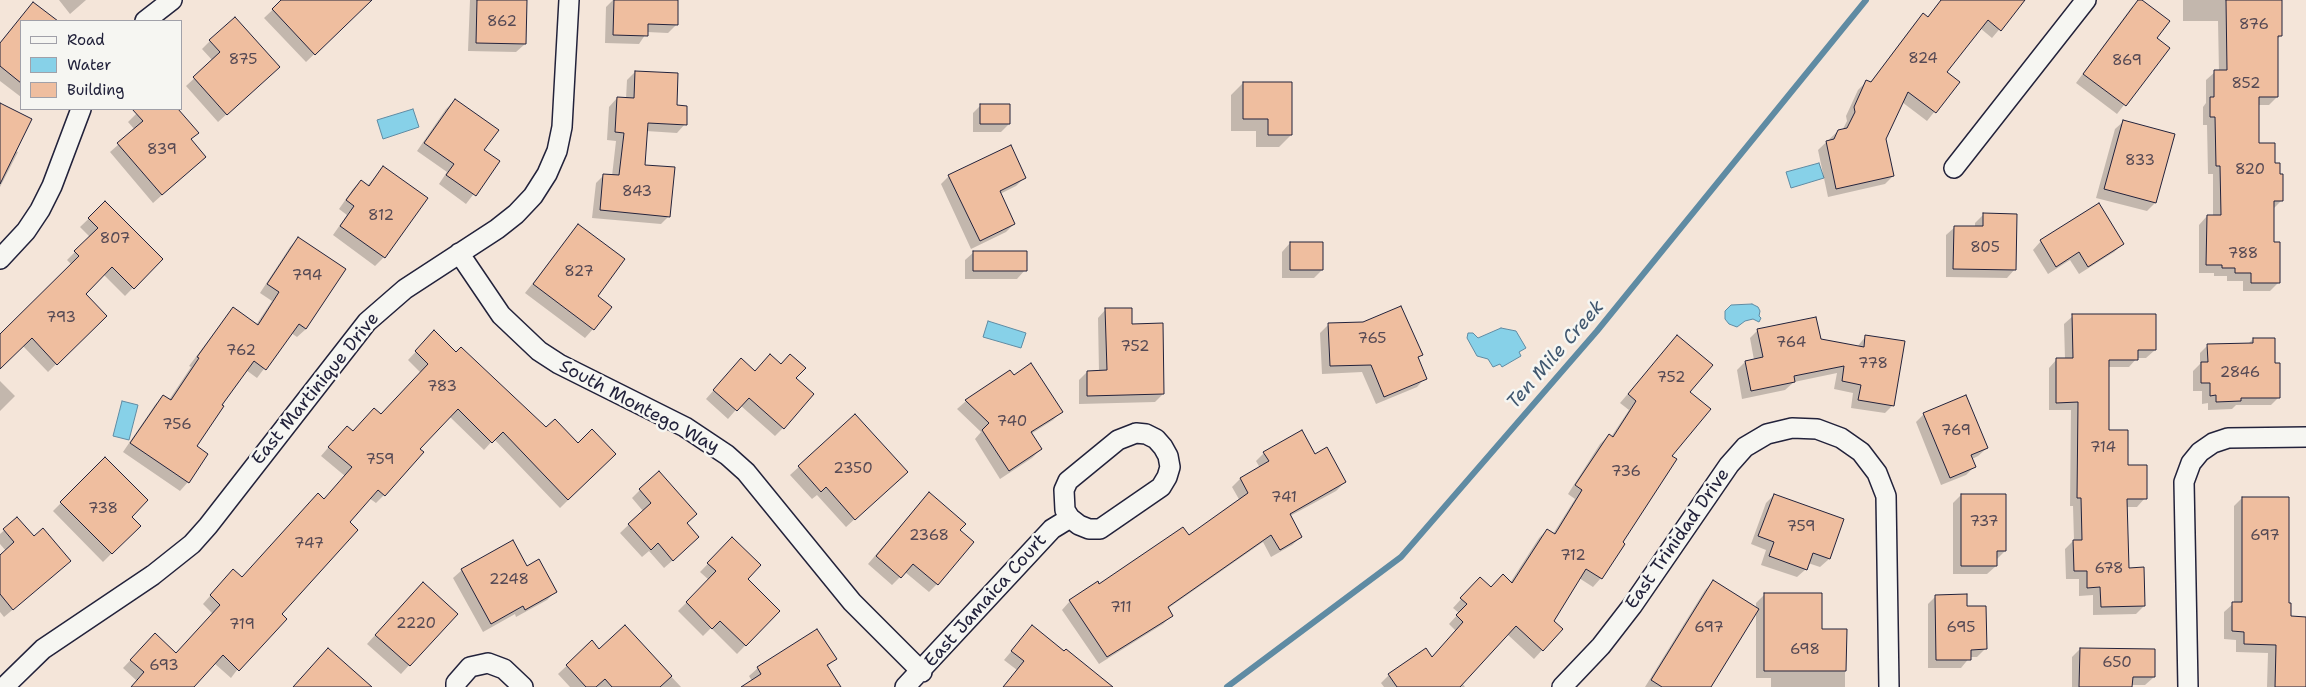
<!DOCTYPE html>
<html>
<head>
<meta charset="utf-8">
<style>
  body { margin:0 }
  #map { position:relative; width:2306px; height:687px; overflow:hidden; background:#f4e5d9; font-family:"Shantell Sans",sans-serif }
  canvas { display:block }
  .legend { position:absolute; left:20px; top:20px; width:162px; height:90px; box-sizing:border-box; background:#f6f6f2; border:1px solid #a1a1a9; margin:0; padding:6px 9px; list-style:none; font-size:15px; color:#22223b }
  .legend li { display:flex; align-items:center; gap:10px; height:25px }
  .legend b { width:25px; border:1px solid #a1a1a9 }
</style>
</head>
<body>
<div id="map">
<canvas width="2306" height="687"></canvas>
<ul class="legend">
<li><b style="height:6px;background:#f6f6f2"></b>Road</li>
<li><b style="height:14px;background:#87d1e8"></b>Water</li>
<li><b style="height:14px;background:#efbe9f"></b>Building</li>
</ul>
</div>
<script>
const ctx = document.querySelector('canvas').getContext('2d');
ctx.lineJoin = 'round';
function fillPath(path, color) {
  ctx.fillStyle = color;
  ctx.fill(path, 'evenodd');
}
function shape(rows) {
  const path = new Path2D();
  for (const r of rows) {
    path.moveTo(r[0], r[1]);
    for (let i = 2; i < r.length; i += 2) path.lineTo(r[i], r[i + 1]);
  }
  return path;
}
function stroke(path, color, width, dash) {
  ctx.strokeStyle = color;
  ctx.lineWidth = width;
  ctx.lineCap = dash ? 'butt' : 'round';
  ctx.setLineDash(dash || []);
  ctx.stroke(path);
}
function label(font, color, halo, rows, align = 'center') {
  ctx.font = font + ' "Shantell Sans",sans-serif';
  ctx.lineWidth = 5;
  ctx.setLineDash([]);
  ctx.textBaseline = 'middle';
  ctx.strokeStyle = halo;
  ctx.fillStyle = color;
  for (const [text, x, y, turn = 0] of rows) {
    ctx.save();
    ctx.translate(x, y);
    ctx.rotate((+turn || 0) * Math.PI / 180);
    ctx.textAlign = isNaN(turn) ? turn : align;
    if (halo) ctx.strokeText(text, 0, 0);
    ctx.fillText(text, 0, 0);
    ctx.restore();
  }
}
const water = shape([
  [413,109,419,127,383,139,377,120,413,109],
  [1819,163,1824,178,1791,188,1786,172,1819,163],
  [1752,304,1758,307,1760,311,1759,316,1761,318,1759,322,1753,319,1745,321,1737,327,1729,324,1725,319,1725,311,1731,305,1752,304],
  [988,321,1026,333,1021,348,983,337,988,321],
  [1501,328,1516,331,1526,348,1519,352,1521,356,1502,367,1500,364,1493,367,1488,359,1477,356,1467,338,1468,333,1473,333,1478,338,1501,328],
  [122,401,138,405,129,440,113,436,122,401]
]);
const shadow = shape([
  [59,0,86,0,70,14],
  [283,0,366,0,363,7,306,62,264,18],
  [470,0,526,0,525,44,516,52,468,51],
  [613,0,677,0,677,24,668,33,647,32,639,44,605,43,606,7],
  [1941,0,2024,0,1992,38,1980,28,1946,72,1958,82,1927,121,1902,102,1885,139,1893,176,1885,184,1828,197,1818,150,1838,131,1842,131,1847,121,1846,116,1858,90,1866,82,1870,83,1915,23,1923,15,1927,18],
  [2140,0,2156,38,2168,48,2117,114,2076,83,2131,8],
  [2183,0,2281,0,2281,36,2277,39,2277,97,2269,105,2258,105,2258,145,2274,164,2282,200,2273,209,2273,243,2278,283,2270,291,2243,291,2243,281,2227,281,2227,276,2214,276,2214,273,2199,273,2199,225,2207,216,2213,216,2213,174,2208,174,2207,125,2203,125,2203,107,2206,103,2206,80,2215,72,2219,72,2218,21,2183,21],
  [33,3,55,21,21,21,21,97,0,81,0,43],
  [210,41,270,75,218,122,186,86,213,61,202,49],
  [635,72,675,106,685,124,677,133,646,131,644,166,669,216,661,224,592,218,596,183,604,175,612,176,616,141,607,140,609,107,617,98,626,99,627,80],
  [1243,83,1291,135,1279,147,1256,147,1256,131,1231,131,1231,95],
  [455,100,482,151,498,162,466,204,439,184,447,172,417,151,446,109],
  [0,105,15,151,18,152,0,187],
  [981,105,1009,124,1001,132,973,132,973,113],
  [141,109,176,109,197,133,190,140,196,165,153,203,110,152,135,130,128,122],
  [2124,121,2155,203,2147,211,2096,198,2115,129],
  [383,168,426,198,384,257,375,266,333,235,347,215,339,209,353,189,361,181,367,186],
  [949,176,1025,177,1016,186,1000,194,1014,224,1006,232,971,249,941,184],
  [105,203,161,259,125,296,103,274,84,294,105,316,48,372,23,346,0,367,0,336,72,265,67,260,90,237,80,227],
  [1983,215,2015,269,2007,278,1946,277,1946,235,1955,227,1975,227,1975,223],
  [578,226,596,297,593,329,585,338,525,293],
  [298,239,306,329,297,337,291,333,257,378,246,370,220,405,195,446,207,454,188,482,180,491,123,452,155,405,163,396,169,400,191,367,189,366,233,308,256,325,272,301,260,293,290,247],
  [2041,241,2123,244,2114,252,2079,274,2070,260,2048,274,2033,250],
  [1290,243,1322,270,1314,278,1282,278,1282,252],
  [974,252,1025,270,1017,279,965,279,965,260],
  [1106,309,1131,325,1163,394,1155,402,1079,404,1079,380,1087,372,1099,372,1098,318],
  [2073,316,2155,350,2146,358,2137,358,2129,367,2108,367,2108,431,2145,498,2137,507,2126,507,2128,569,2144,606,2136,614,2093,615,2093,595,2079,596,2079,579,2066,579,2065,549,2074,540,2073,506,2070,506,2071,410,2049,410,2049,368,2057,359,2065,359,2064,324],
  [1329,324,1421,354,1417,359,1425,378,1417,387,1376,404,1362,372,1322,374,1320,333],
  [1758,330,1857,347,1866,336,1893,405,1885,413,1851,408,1853,393,1834,389,1837,373,1794,382,1785,390,1742,399,1737,370,1745,362,1754,360,1750,338],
  [434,332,456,353,546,429,578,445,615,454,560,508,494,439,484,450,449,416,418,449,422,452,384,495,376,503,369,498,348,522,231,678,214,663,192,687,132,687,137,681,123,668,147,643,176,654,213,614,203,604,225,579,241,578,324,500,345,476,321,456,339,435,353,432,381,415,421,373,408,360],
  [1677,337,1689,392,1670,456,1601,578,1593,587,1579,578,1552,621,1561,629,1534,659,1507,634,1462,683,1465,687,1384,687,1381,683,1389,675,1431,658,1456,631,1449,624,1459,613,1453,608,1472,587,1491,588,1510,583,1539,538,1547,530,1553,534,1575,499,1568,494,1600,444,1609,435,1611,437,1629,410,1620,403],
  [2253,339,2274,364,2279,397,2271,405,2236,405,2232,409,2208,410,2208,403,2202,404,2202,391,2193,391,2193,371,2200,364,2200,353,2208,345,2248,344],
  [733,368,794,378,783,428,775,436,740,405,728,419,706,399],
  [1010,371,1014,376,1061,412,1053,420,1031,434,1041,449,1032,458,1000,479,975,439,981,432,957,409,966,401],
  [0,381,15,396,0,411],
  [1924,414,1987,448,1978,456,1972,459,1975,466,1966,475,1941,485,1916,422],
  [855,416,898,480,846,527,817,495,812,499,790,475],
  [1264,453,1315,456,1345,482,1336,491,1290,516,1301,537,1292,545,1271,557,1263,542,1167,609,1172,615,1163,624,1099,664,1062,610,1070,601,1188,536,1240,501,1232,487,1240,479,1260,468,1256,461],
  [105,459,130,517,139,526,103,562,53,511],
  [640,490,685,524,689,546,664,568,649,551,642,557,620,533,643,511,632,498],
  [1774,495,1843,520,1829,559,1820,567,1808,563,1806,569,1797,577,1761,565,1766,550,1751,544,1766,503],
  [1961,495,2005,551,1997,559,1996,566,1987,574,1953,574,1953,503],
  [2242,498,2288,604,2290,618,2306,618,2305,687,2267,687,2268,653,2236,652,2236,640,2224,639,2224,612,2234,603,2234,506],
  [921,502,958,530,937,584,929,592,905,572,892,585,868,564],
  [17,519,61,569,4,617,0,612,0,556,6,551,0,544,0,534],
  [732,539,746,579,779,611,737,654,711,628,703,636,678,611,709,580,700,572],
  [512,542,527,567,556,591,547,600,516,617,515,614,483,632,453,578,462,570],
  [1713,582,1756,608,1756,603,1765,594,1821,630,1845,630,1845,687,1771,687,1771,678,1756,678,1756,611,1710,687,1645,687,1705,590],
  [414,592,456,614,401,674,367,644],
  [1936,596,1966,607,1985,649,1977,657,1970,657,1961,668,1928,668,1928,604],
  [625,627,681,687,570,687,558,674,592,642,599,651],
  [1032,627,1104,687,1003,687,1017,670,1004,660],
  [2080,649,2154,677,2145,685,2131,685,2131,687,2072,687,2072,657],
  [835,659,827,667,839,687,746,687,752,681,749,676,758,668]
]);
const stream = shape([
  [1227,687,1401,557,1597,331,1866,0]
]);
const building = shape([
  [281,0,372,0,315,55,272,9,281,0],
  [477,0,527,0,526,44,476,43,477,0],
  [614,0,678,0,678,25,648,24,648,36,613,35,614,0],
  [1941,0,2025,0,2001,31,1988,20,1973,39,1947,72,1960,82,1936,113,1908,92,1886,139,1894,176,1836,189,1826,141,1834,139,1838,130,1847,128,1855,112,1854,107,1866,80,1871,82,1923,13,1928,17,1941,0],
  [2138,0,2142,0,2170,21,2157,38,2170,48,2126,106,2083,74,2138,0],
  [2226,0,2282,0,2282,36,2278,36,2278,97,2259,97,2259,143,2275,143,2275,163,2280,163,2280,174,2283,174,2283,201,2274,201,2274,242,2280,242,2280,283,2251,283,2251,273,2235,273,2235,268,2222,268,2222,265,2206,265,2207,215,2221,215,2220,166,2216,166,2215,117,2210,117,2210,97,2214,97,2214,70,2227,70,2226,0],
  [33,2,58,21,21,21,21,83,0,66,0,43,33,2],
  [235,17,280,67,227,115,193,77,220,52,209,40,235,17],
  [635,71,678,73,677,105,687,106,687,125,648,123,645,165,675,167,670,217,600,210,603,174,619,175,624,133,615,132,617,97,634,98,635,71],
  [1243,82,1292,82,1292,135,1268,135,1268,119,1243,119,1243,82],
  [455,99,499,130,484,150,500,161,476,196,446,175,454,164,424,143,455,99],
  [0,103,32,119,0,184,0,103],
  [980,104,1010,104,1010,124,980,124,980,104],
  [132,109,178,109,199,133,191,139,206,157,162,195,117,143,143,121,132,109],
  [2123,120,2175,134,2156,203,2104,189,2123,120],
  [1011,145,1026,178,1000,191,1015,224,980,241,948,175,1011,145],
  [383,166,428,198,385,258,340,226,354,206,346,200,361,180,369,186,383,166],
  [105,201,163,259,134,289,112,267,86,294,107,316,57,365,32,338,0,369,0,334,79,256,74,251,98,228,88,218,105,201],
  [2099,203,2124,244,2088,267,2079,252,2056,267,2040,240,2099,203],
  [1983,213,2017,214,2016,270,1953,269,1954,226,1983,226,1983,213],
  [578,224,625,259,598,296,612,307,594,330,533,284,578,224],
  [298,237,346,269,306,329,299,324,266,370,254,361,222,405,224,406,197,446,208,454,189,483,130,443,163,395,171,400,199,358,197,357,233,307,258,325,279,292,267,284,298,237],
  [1290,242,1323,242,1323,270,1290,270,1290,242],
  [973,251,1027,251,1027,271,973,271,973,251],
  [1401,306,1423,355,1418,357,1427,379,1384,397,1371,365,1330,366,1328,323,1363,322,1401,306],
  [1105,308,1132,308,1132,324,1163,323,1164,394,1087,396,1087,371,1107,370,1105,308],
  [2072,314,2156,314,2156,350,2138,350,2138,360,2109,360,2109,430,2128,430,2128,465,2147,465,2147,499,2127,499,2129,568,2144,567,2145,606,2101,607,2100,587,2087,588,2087,571,2074,571,2073,540,2082,540,2081,498,2077,498,2078,402,2056,403,2056,358,2073,358,2072,314],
  [1816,317,1821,339,1864,347,1865,335,1905,341,1894,406,1858,400,1861,385,1842,381,1844,366,1794,376,1795,382,1751,391,1745,361,1763,357,1757,329,1816,317],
  [434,330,456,352,461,347,546,427,555,419,578,443,592,429,616,454,568,500,503,432,492,443,458,409,420,449,424,452,385,496,378,490,350,522,358,530,282,614,287,619,239,671,223,655,194,687,131,687,144,672,130,660,155,633,176,653,220,605,210,595,233,569,242,577,318,493,324,499,352,467,328,447,347,426,353,431,374,408,381,414,428,364,415,351,434,330],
  [1677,335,1713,365,1690,392,1711,409,1672,456,1677,459,1623,542,1625,544,1602,579,1586,569,1554,621,1563,629,1543,651,1516,626,1460,687,1397,687,1388,674,1426,648,1432,657,1463,622,1456,615,1467,604,1460,598,1480,577,1491,587,1503,574,1512,583,1547,529,1555,534,1582,490,1575,485,1609,434,1613,437,1636,401,1628,394,1677,335],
  [2253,338,2275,338,2275,363,2280,363,2280,398,2241,398,2241,401,2216,402,2216,395,2210,396,2210,383,2201,383,2201,362,2208,362,2207,344,2253,343,2253,338],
  [770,354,781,364,790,354,806,368,796,378,814,394,784,429,749,398,737,411,713,390,741,358,755,371,770,354],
  [1031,363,1063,412,1031,432,1042,449,1009,471,982,430,989,423,965,400,1010,370,1014,375,1031,363],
  [1966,395,1988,448,1971,455,1976,467,1950,478,1923,413,1966,395],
  [855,414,908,472,855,520,826,487,821,492,798,466,855,414],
  [1302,430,1315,454,1327,447,1346,482,1290,514,1302,537,1280,550,1271,535,1168,607,1173,616,1107,657,1069,600,1098,581,1099,584,1183,527,1189,535,1248,493,1240,478,1269,461,1263,452,1302,430],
  [105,457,148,500,132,517,141,526,112,554,60,502,105,457],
  [659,471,697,514,687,523,699,537,673,561,658,543,651,550,628,524,651,503,639,489,659,471],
  [929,492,966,524,960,530,974,542,938,585,913,564,901,578,876,556,929,492],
  [1774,494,1844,519,1830,559,1813,553,1807,570,1769,556,1774,542,1758,536,1774,494],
  [1961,494,2006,494,2006,551,1997,551,1997,566,1961,566,1961,494],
  [2242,497,2289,497,2289,603,2291,603,2291,616,2306,617,2306,687,2275,687,2276,645,2244,644,2244,632,2232,631,2232,602,2242,602,2242,497],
  [17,517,34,536,43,528,71,561,13,610,0,594,0,555,14,542,3,529,17,517],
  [732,537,761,565,748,579,780,611,746,646,720,621,712,629,686,602,716,571,707,563,732,537],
  [513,540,527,566,539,559,557,592,525,610,523,606,491,624,461,569,513,540],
  [1713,580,1759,609,1711,687,1662,687,1651,680,1713,580],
  [423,582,458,614,410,666,375,635,423,582],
  [1764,593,1822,593,1822,629,1847,629,1846,671,1764,671,1764,593],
  [1967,594,1967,606,1986,606,1987,649,1971,650,1971,660,1936,660,1935,595,1967,594],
  [625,625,672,676,660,687,612,687,605,679,596,687,586,687,566,665,592,640,599,649,625,625],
  [1032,625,1064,651,1066,649,1113,687,1003,687,1024,661,1011,651,1032,625],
  [817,629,837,659,827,665,841,687,741,687,761,674,757,667,817,629],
  [328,648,372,687,293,687,328,648],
  [2080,648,2155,649,2155,677,2133,677,2132,687,2079,687,2080,648]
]);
const minor = shape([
  [145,21,172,0],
  [1954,168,2086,0],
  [459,253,501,315,539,351,559,364,685,427,727,455,746,472,852,602,922,672],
  [0,259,26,231,40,210,52,186,81,109],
  [1136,433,1146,434,1156,439,1163,447,1168,456,1170,467,1167,477,1161,487,1100,529,1089,529,1079,525,1070,518,1065,510,1064,490,1068,481,1118,440,1136,433],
  [4,687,43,649,153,575,192,544,208,526,367,322,405,289,497,229,516,214,533,196,547,174,557,151,562,127,569,0],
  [456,687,456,683,470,667,488,663,504,669,523,687],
  [905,687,1052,529,1070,518],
  [1562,687,1601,646,1632,606,1729,465,1745,447,1767,434,1792,428,1817,429,1841,438,1861,452,1877,473,1886,496,1889,687],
  [2188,687,2184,482,2191,463,2200,452,2213,443,2228,438,2306,437]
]);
const numberNames = [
  ["862",502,22],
  ["876",2254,25],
  ["824",1923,59],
  ["875",243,60],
  ["869",2127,61],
  ["852",2246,84],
  ["839",162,150],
  ["833",2140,161],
  ["820",2250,170],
  ["843",637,192],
  ["812",381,216],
  ["807",115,239],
  ["805",1985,248],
  ["788",2243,254],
  ["827",579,272],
  ["794",307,276],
  ["793",61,318],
  ["765",1372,339],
  ["764",1791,343],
  ["752",1135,347],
  ["762",241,351],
  ["778",1873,364],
  ["2846",2240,373],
  ["752",1671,378],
  ["783",442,387],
  ["740",1012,422],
  ["756",177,425],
  ["769",1956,431],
  ["714",2103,448],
  ["759",380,460],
  ["2350",853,469],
  ["736",1626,472],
  ["741",1284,498],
  ["738",103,509],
  ["737",1984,522],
  ["759",1801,527],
  ["2368",929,536],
  ["697",2265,536],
  ["747",309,544],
  ["712",1573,556],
  ["678",2109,569],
  ["2248",509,580],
  ["711",1121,608],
  ["2220",416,624],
  ["719",242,625],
  ["697",1709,628],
  ["695",1961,628],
  ["698",1805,650],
  ["650",2117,663],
  ["693",164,666]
];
const streetNames = [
  ["East Martinique Drive",316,389,-51],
  ["South Montego Way",639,407,28],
  ["East Trinidad Drive",1678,539,-55],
  ["East Jamaica Court",986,601,-48]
];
const waterNames = [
  ["Ten Mile Creek",1556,355,-49]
];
fillPath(water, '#87d1e8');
stroke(water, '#5f8ba3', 1);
fillPath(shadow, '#0003');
stroke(stream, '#5f8ba3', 6);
fillPath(building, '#efbe9f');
stroke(building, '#22223b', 1);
stroke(minor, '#22223b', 22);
stroke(minor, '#f6f6f2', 19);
label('15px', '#554954', null, numberNames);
label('18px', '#22223b', '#f6f6f2', streetNames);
label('italic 19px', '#40576f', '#f6f6f2', waterNames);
</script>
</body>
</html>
